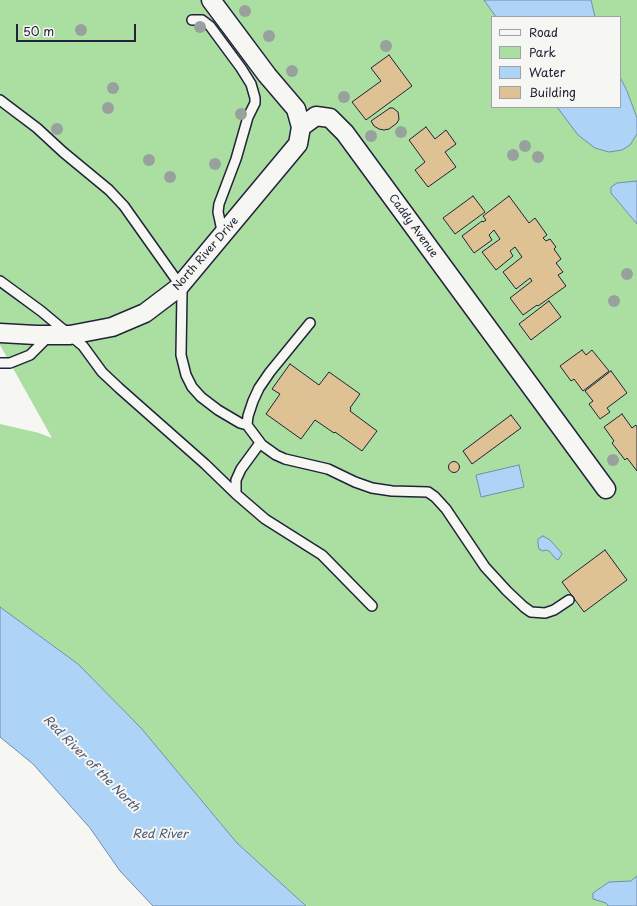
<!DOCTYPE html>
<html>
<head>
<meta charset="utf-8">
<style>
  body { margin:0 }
  #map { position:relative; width:637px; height:906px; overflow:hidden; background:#f6f6f2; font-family:"Playpen Sans",sans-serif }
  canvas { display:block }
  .legend { position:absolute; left:491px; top:16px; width:130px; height:92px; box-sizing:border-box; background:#f6f6f2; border:1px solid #a1a1a9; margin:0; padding:5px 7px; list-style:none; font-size:12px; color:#22223b }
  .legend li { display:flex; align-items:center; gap:8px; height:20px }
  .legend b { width:20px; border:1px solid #a1a1a9 }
  .scale { position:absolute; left:16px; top:24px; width:120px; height:18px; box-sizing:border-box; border:2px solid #22223b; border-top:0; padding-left:5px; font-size:12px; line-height:14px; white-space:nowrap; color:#22223b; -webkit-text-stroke:3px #f6f6f2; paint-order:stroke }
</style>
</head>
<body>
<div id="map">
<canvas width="637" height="906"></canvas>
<ul class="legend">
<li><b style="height:5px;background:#f6f6f2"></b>Road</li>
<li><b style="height:11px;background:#abdfa1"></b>Park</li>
<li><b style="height:11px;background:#add3f7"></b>Water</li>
<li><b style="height:11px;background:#dfc293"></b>Building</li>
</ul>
<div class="scale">50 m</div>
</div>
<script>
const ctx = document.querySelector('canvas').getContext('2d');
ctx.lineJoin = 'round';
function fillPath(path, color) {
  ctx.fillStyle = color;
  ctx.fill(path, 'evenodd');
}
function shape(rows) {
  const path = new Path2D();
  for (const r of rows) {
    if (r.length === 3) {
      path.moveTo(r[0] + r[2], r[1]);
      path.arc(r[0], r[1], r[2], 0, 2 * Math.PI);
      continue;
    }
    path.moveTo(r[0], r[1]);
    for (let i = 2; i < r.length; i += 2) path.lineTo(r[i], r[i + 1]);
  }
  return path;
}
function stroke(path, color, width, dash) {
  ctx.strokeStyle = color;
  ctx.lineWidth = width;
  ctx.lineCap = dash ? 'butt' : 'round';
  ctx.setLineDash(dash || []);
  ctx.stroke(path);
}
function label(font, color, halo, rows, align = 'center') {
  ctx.font = font + ' "Playpen Sans",sans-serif';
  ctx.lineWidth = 4;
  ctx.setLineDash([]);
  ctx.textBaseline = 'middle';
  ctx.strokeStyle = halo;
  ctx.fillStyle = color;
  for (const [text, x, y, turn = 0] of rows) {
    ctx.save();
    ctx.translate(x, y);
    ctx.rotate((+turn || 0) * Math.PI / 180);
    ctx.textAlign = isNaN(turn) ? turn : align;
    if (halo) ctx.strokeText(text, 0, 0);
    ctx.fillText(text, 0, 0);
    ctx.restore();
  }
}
const green = shape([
  [0,0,637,0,637,906,306,906,237,843,141,728,78,664,0,607,0,424,39,433,52,438,0,345],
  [492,17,620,17,620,107,492,107]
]);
const water = shape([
  [484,0,591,0,595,17,496,17,484,0],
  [620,77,627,91,637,118,637,134,630,145,622,150,609,152,595,148,578,135,557,107,620,107,620,77],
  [637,181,637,224,611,193,611,187,617,183,637,181],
  [519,465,524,487,481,497,476,475,519,465],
  [543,536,550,540,559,550,562,554,558,560,556,559,549,551,546,550,543,551,539,549,538,544,538,539,543,536],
  [0,607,78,664,141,728,237,843,306,906,153,906,120,871,90,828,33,764,0,737,0,607],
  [637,876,637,906,608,906,606,903,593,899,593,893,609,882,631,881,637,876]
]);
const building = shape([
  [389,55,412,86,366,120,352,102,381,81,371,68,389,55],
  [390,108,393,108,398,112,399,119,397,123,389,129,384,130,379,129,374,126,371,121,390,108],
  [426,127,435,139,446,130,456,144,445,152,456,167,428,187,415,170,425,162,409,140,426,127],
  [473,196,485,212,455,234,443,218,473,196],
  [509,196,529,223,535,218,547,235,543,238,546,241,550,239,556,247,554,249,561,259,556,263,563,272,558,275,566,286,538,306,537,305,523,315,510,298,532,281,530,278,516,289,503,272,522,257,515,247,510,251,513,256,496,270,482,252,500,239,494,230,489,235,492,240,474,253,462,236,482,221,483,222,486,220,483,216,509,196],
  [549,301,561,317,531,340,519,324,549,301],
  [582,350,586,355,592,350,609,371,583,391,574,379,571,381,560,366,582,350],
  [290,364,319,385,329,372,360,394,350,408,351,409,350,411,377,431,362,451,335,432,334,433,315,420,301,439,266,414,280,394,272,389,290,364],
  [611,371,627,393,607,408,610,412,600,419,589,404,593,401,585,391,611,371],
  [622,414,632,428,636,425,637,427,637,471,627,458,625,460,612,443,614,441,604,427,622,414],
  [511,415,521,428,472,464,463,451,511,415],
  [454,467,5.5],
  [605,550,627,580,584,612,562,582,605,550]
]);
const service = shape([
  [192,20,202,20,210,26,241,68,251,84,255,98,255,103,248,117,236,159,219,204,218,212,223,235],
  [0,100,37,128,63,152,109,190,124,206,180,285,182,292,181,355,186,375,192,387,201,397,218,410,240,423,247,425,262,445,276,455,285,459,328,469,355,482,372,488,392,491,428,492,435,497,446,509,485,567,507,591,524,607,531,612,545,613,554,610,569,600],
  [0,281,41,311,83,346,102,372,119,388,205,464,236,494,265,519,322,555,372,606],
  [0,363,10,363,30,355,49,336],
  [247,425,248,416,253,401,259,388,270,372,310,323],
  [236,494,236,480,241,469,260,443]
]);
const minor = shape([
  [301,127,316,116,330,118,345,133,606,489],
  [0,333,36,335,70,335,112,327,145,313,178,288,298,144,301,127,296,109,267,75,211,0]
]);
const trees = [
  [245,11],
  [200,27],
  [81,30],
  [269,36],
  [386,46],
  [292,71],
  [113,88],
  [344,97],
  [108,108],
  [241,114],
  [57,129],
  [401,132],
  [371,136],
  [525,146],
  [513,155],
  [538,157],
  [149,160],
  [215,164],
  [170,177],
  [627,274],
  [614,301],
  [613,460]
];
const streetNames = [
  ["Caddy Avenue",413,226,54],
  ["North River Drive",206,254,-49]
];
const waterNames = [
  ["Red River of the North",91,764,45],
  ["Red River",160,835]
];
fillPath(green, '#abdfa1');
fillPath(water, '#add3f7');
stroke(water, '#758cac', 1);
fillPath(building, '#dfc293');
stroke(building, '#22223b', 1);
stroke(service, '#22223b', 12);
stroke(minor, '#22223b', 21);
stroke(service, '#f6f6f2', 9);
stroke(minor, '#f6f6f2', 18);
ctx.fillStyle = '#98a19e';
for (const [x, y] of trees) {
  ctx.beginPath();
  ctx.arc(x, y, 6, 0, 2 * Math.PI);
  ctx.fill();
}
label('11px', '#22223b', '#f6f6f2', streetNames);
label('italic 12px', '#4c5773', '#f6f6f2', waterNames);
</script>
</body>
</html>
